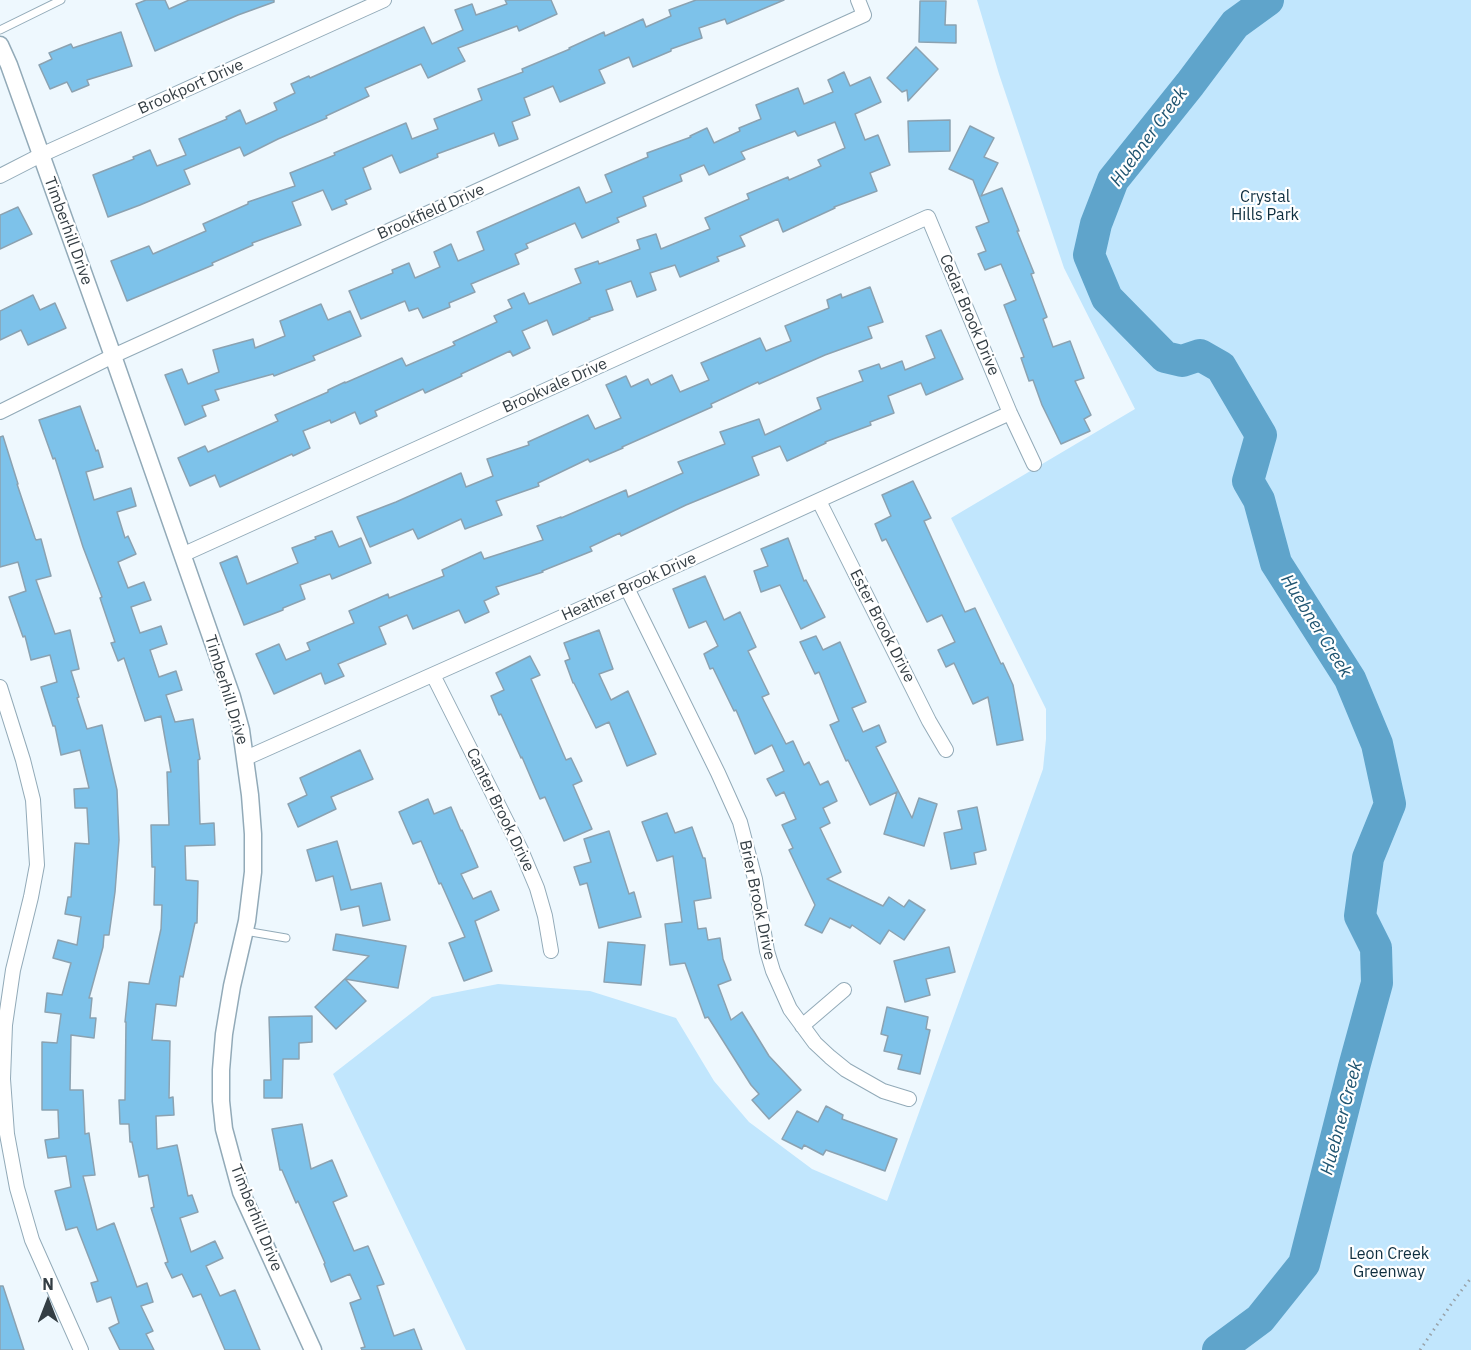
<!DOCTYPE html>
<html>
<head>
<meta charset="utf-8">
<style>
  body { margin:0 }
  #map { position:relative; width:1471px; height:1350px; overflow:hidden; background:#eef8fe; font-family:"IBM Plex Sans",sans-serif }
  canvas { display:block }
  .north { position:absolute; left:18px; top:1272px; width:60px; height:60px; -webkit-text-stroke:4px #fff; paint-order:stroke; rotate:0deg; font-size:16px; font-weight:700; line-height:24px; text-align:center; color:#343e44 }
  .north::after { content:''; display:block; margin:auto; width:21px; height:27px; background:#343e44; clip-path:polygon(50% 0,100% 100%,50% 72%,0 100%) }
</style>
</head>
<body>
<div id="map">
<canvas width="1471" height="1350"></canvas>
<div class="north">N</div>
</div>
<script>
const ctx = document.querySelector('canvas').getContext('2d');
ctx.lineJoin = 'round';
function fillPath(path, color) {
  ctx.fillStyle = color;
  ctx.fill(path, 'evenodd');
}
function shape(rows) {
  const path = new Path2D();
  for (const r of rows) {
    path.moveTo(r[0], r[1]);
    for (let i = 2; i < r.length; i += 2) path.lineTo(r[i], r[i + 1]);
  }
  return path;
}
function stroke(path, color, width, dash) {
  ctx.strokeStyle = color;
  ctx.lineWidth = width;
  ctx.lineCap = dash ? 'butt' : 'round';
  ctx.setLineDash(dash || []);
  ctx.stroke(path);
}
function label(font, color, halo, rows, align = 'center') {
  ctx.font = font + ' "IBM Plex Sans",sans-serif';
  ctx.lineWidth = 4.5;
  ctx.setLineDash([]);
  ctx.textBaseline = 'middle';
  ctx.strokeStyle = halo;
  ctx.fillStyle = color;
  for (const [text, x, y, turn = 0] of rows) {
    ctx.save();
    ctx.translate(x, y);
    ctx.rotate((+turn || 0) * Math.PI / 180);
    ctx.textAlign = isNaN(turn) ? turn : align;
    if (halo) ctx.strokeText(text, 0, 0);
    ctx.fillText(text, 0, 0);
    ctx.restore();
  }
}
const green = shape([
  [977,0,1471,0,1471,1350,466,1350,333,1074,432,997,498,984,590,991,676,1018,714,1081,749,1122,812,1169,887,1201,1043,769,1046,739,1046,709,951,518,1135,409,1064,268,999,74]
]);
const river = shape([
  [1218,1350,1260,1319,1304,1264,1354,1067,1377,983,1376,948,1360,916,1368,858,1390,804,1377,744,1350,679,1276,563,1259,500,1248,481,1261,435,1221,367,1200,355,1182,361,1165,357,1107,298,1089,255,1096,224,1113,180,1190,84,1235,24,1268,0]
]);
const building = shape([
  [146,0,165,0,169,9,189,0,274,0,274,2,238,15,155,51,136,4,146,0],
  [505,0,551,0,557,14,519,31,517,26,458,48,465,61,428,78,421,64,365,88,369,96,326,116,327,118,278,139,244,156,240,147,184,170,190,184,140,205,108,217,93,175,134,159,133,157,150,150,157,166,186,155,179,139,227,119,226,117,240,110,246,124,277,110,274,103,295,93,291,84,309,76,310,78,424,27,432,44,463,30,455,10,472,4,476,15,507,4,505,0],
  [696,0,784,0,727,24,725,19,699,28,702,38,671,49,671,51,633,67,629,57,599,70,605,83,560,102,553,86,524,98,530,115,512,122,518,139,499,146,494,133,437,154,438,157,400,173,392,155,363,168,371,189,345,200,347,204,332,210,323,190,292,202,301,225,252,243,253,245,212,263,213,265,127,301,111,261,149,246,153,254,206,231,203,224,248,204,248,202,295,186,290,173,335,155,334,153,406,123,412,139,438,129,434,119,482,100,478,89,523,72,522,69,570,49,569,48,604,32,605,36,643,19,646,27,671,16,669,10,696,0],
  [920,1,946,1,945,25,956,25,956,43,919,42,920,1],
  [121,32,132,66,87,80,89,85,72,92,67,82,50,89,39,65,52,59,49,53,71,44,73,48,121,32],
  [916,47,938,69,908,101,907,90,902,92,887,78,916,47],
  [844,72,850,86,870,77,881,102,855,114,865,140,878,135,890,165,870,173,877,191,834,207,835,208,783,232,778,219,740,236,745,246,717,257,719,261,680,277,675,265,650,273,656,290,637,297,631,281,606,290,613,310,589,318,590,319,553,335,547,320,522,331,530,348,513,356,510,351,461,374,462,376,425,393,423,389,375,411,377,416,360,424,355,412,331,423,330,420,303,431,310,448,293,456,292,454,220,487,215,475,190,486,178,458,205,446,208,452,278,421,275,415,328,392,328,390,345,382,345,383,402,358,406,366,455,345,453,342,497,322,494,316,512,308,508,300,524,293,529,304,581,283,575,269,598,261,599,264,640,249,637,240,656,234,661,249,710,229,705,218,749,199,747,194,788,177,789,180,821,166,818,160,845,148,835,122,798,136,795,131,741,152,745,159,709,175,704,165,680,175,682,181,643,197,646,206,617,218,619,222,582,238,575,223,526,244,528,248,515,254,519,264,471,284,475,292,449,303,450,307,423,318,418,308,409,311,405,301,361,319,349,291,393,273,392,270,409,263,415,278,440,267,434,252,451,244,458,261,484,250,477,232,579,187,586,203,612,192,605,175,648,157,647,153,691,137,690,136,707,128,714,143,740,131,739,128,761,119,756,105,798,88,804,104,833,92,828,80,844,72],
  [950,120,950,151,909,152,908,121,950,120],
  [970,126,994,138,984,157,998,163,981,196,1002,188,1019,231,1017,231,1034,273,1031,274,1047,317,1043,319,1053,347,1070,341,1084,378,1075,381,1091,415,1084,419,1090,431,1061,444,1042,405,1033,380,1029,381,1021,358,1024,357,1004,305,1016,300,1001,264,985,270,978,254,986,251,976,227,989,222,973,180,949,169,970,126],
  [18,207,32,234,0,249,0,215,18,207],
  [870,287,883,322,868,327,872,338,825,355,759,384,758,382,711,404,712,407,622,447,623,448,590,462,588,459,538,483,539,486,496,501,502,515,465,529,461,519,418,539,413,529,370,547,357,517,396,502,461,473,466,487,493,476,487,459,529,445,528,442,588,415,595,429,621,418,606,385,626,376,631,387,648,379,651,385,672,375,680,392,709,380,701,363,760,338,766,351,791,341,785,326,829,308,827,300,841,294,842,298,870,287],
  [33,295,40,310,55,303,66,328,28,345,21,330,0,340,0,311,33,295],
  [321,304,328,320,350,311,361,336,313,356,315,360,274,376,273,374,215,390,219,400,202,406,206,416,185,425,165,375,182,369,188,384,219,372,213,350,253,339,255,348,285,336,280,321,321,304],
  [941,330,963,379,926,395,921,383,888,396,894,413,870,422,871,425,825,442,826,443,787,461,780,446,752,457,759,475,686,505,621,536,620,533,590,547,592,551,542,571,543,572,496,587,499,594,484,601,489,612,465,623,459,610,413,629,407,615,379,627,386,644,338,664,344,676,325,684,321,673,274,694,256,654,279,644,286,660,310,650,307,643,354,623,349,611,388,594,389,598,444,576,442,570,481,552,484,559,543,540,537,526,561,517,561,518,626,490,628,497,683,473,678,462,725,444,720,432,759,419,765,435,821,409,817,398,863,381,859,371,879,364,881,369,902,361,905,370,935,358,926,336,941,330],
  [80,406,96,451,98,450,103,467,86,472,94,500,131,488,136,506,117,512,125,538,128,536,136,554,118,562,128,588,144,582,151,600,131,607,140,633,161,626,167,644,150,650,159,677,176,671,182,690,166,695,175,722,193,719,200,759,198,760,200,824,214,823,215,845,185,846,186,880,198,881,197,923,195,923,183,977,180,976,176,1006,156,1004,152,1040,170,1041,169,1098,173,1097,174,1115,156,1116,157,1149,177,1145,188,1196,192,1195,198,1212,180,1218,191,1252,215,1241,223,1258,206,1266,220,1296,235,1290,260,1350,225,1350,201,1294,193,1297,182,1274,172,1278,165,1263,168,1262,151,1208,154,1207,148,1175,139,1177,132,1142,130,1142,129,1124,120,1124,119,1100,125,1100,126,1022,125,1022,129,982,149,984,161,929,162,905,154,905,155,867,152,867,151,825,169,825,167,772,171,772,161,716,145,721,124,658,118,661,111,643,115,642,100,598,102,597,83,547,55,458,53,459,39,420,80,406],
  [3,436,18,484,17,484,35,538,36,540,41,539,51,576,36,580,55,634,70,630,79,669,71,671,79,697,77,698,87,729,102,725,117,790,119,840,115,892,109,935,104,935,103,947,89,998,92,998,90,1018,96,1018,94,1038,71,1035,70,1090,83,1090,85,1134,89,1133,95,1175,83,1176,97,1230,114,1223,137,1287,147,1283,153,1302,141,1306,153,1331,146,1334,154,1350,120,1350,109,1328,119,1323,111,1297,97,1302,91,1283,98,1281,77,1227,66,1230,55,1191,71,1187,66,1156,48,1158,45,1140,59,1138,58,1110,42,1110,42,1042,57,1043,61,1014,45,1012,47,993,62,995,71,963,53,958,58,940,77,945,81,917,65,914,68,897,71,897,75,843,89,844,87,808,75,808,74,789,89,788,80,750,61,755,55,726,53,726,41,687,57,682,50,655,31,660,25,636,23,637,9,597,26,591,18,562,0,567,0,437,3,436],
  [913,481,931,518,924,521,965,612,975,608,1001,664,1003,663,1013,685,1023,740,997,745,988,697,973,704,954,663,946,667,938,650,955,642,942,615,927,622,886,539,882,541,875,524,891,516,882,495,913,481],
  [332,531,339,547,361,538,371,563,332,579,330,574,300,585,305,599,283,608,283,610,244,625,220,563,237,556,247,584,298,563,292,548,316,539,315,537,332,531],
  [788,538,804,581,806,580,825,617,801,629,780,585,761,592,754,571,768,566,761,549,788,538],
  [705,576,724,620,740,612,756,647,748,651,769,694,762,697,786,744,793,741,804,765,809,762,820,785,828,781,837,801,823,808,830,823,820,828,841,872,827,879,883,906,889,897,904,907,909,900,925,910,904,940,889,930,880,944,852,925,850,928,830,918,822,933,805,925,815,905,789,850,793,848,782,825,796,819,784,792,776,796,767,779,784,771,772,745,755,754,736,710,734,711,713,668,710,669,704,654,718,646,706,621,689,628,673,589,705,576],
  [599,630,613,669,599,674,611,700,628,691,656,754,627,766,609,722,596,728,574,683,573,683,565,661,570,659,564,643,599,630],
  [816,636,823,650,840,642,866,702,852,708,863,732,879,725,886,742,876,747,912,818,919,798,937,804,924,846,884,834,897,792,870,805,848,760,846,761,830,725,839,721,819,672,815,674,800,642,816,636],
  [530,656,540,675,531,679,566,760,571,758,582,781,573,785,592,829,564,841,545,797,540,799,522,757,521,758,501,714,499,715,491,696,504,690,496,673,530,656],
  [360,750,373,779,331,797,336,809,298,827,288,804,307,795,300,778,360,750],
  [428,799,434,814,451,807,461,831,462,830,478,867,461,874,473,899,491,891,499,910,475,921,492,971,464,981,449,943,465,937,441,883,439,884,421,841,413,844,399,812,428,799],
  [977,807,986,850,974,853,976,864,951,869,944,833,962,829,958,811,977,807],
  [667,813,675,833,692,827,703,858,705,858,711,898,694,901,698,929,706,928,708,940,720,938,723,959,731,980,718,985,731,1020,742,1012,769,1056,801,1090,769,1119,752,1100,759,1094,751,1085,708,1017,705,1018,685,963,670,965,665,924,682,922,673,856,657,861,642,822,667,813],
  [609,831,629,894,634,892,641,917,599,928,587,883,580,885,574,867,591,862,584,839,609,831],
  [337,841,351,890,381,883,390,920,363,926,359,906,341,910,333,876,316,881,307,850,337,841],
  [336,934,406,946,398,988,345,979,366,1001,336,1029,315,1007,369,956,333,950,336,934],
  [608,942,645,945,641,985,604,982,608,942],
  [949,947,955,972,926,979,930,995,905,1002,894,961,949,947],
  [887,1007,928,1017,926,1029,930,1030,920,1074,898,1069,902,1055,884,1051,888,1036,881,1034,887,1007],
  [312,1016,312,1042,299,1043,299,1059,283,1059,282,1098,264,1098,264,1080,271,1080,269,1017,312,1016],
  [826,1106,843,1115,842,1119,897,1139,885,1171,826,1150,823,1155,804,1145,802,1149,782,1139,797,1111,818,1122,826,1106],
  [302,1124,311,1169,332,1160,347,1196,333,1202,354,1251,368,1246,384,1284,377,1286,394,1336,414,1329,422,1350,362,1350,361,1348,365,1347,350,1303,361,1299,350,1274,331,1282,324,1264,325,1263,298,1201,296,1203,282,1170,280,1170,272,1129,302,1124],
  [0,1286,3,1286,24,1350,0,1350,0,1286]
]);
const path = shape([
  [1420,1350,1452,1303,1471,1278]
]);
const service = shape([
  [0,30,61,0],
  [245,931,286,938]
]);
const minor = shape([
  [0,176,41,155,384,0],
  [0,412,113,356,864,15,858,0],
  [819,501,929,721,946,750],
  [182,555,928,217,1010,413,1034,464],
  [627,588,718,773,740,822,755,879,767,951,773,971,790,1009,815,1043,830,1057,846,1070,883,1091,909,1099],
  [433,675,521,850,537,888,545,916,551,951],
  [0,687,23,760,33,800,37,865,31,897,13,970,5,1025,3,1079,7,1134,17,1188,32,1240,81,1350],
  [246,758,627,588,1010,413],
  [802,1026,844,990]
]);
const tertiary = shape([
  [0,45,9,65,113,356,232,697,241,730,250,795,253,834,253,872,247,921,232,986,224,1034,221,1070,221,1101,224,1129,241,1192,313,1350]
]);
const streetNames = [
  ["Brookport Drive",191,87,-24],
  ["Brookfield Drive",431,212,-24],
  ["Timberhill Drive",68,231,70],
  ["Cedar Brook Drive",969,315,67],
  ["Brookvale Drive",555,386,-24],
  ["Heather Brook Drive",629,587,-24],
  ["Ester Brook Drive",882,626,63],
  ["Timberhill Drive",226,690,73],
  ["Canter Brook Drive",500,810,64],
  ["Brier Brook Drive",757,900,78],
  ["Timberhill Drive",256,1218,68]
];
const parkNames = [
  ["Crystal",1265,197],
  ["Hills Park",1265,215],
  ["Leon Creek",1389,1254],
  ["Greenway",1389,1272]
];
const waterNames = [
  ["Huebner Creek",1149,137,-54],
  ["Huebner Creek",1316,626,58],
  ["Huebner Creek",1342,1118,-75]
];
fillPath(green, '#c1e6fd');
stroke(river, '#5fa4cb', 32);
fillPath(building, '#7dc2ea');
stroke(building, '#8ba2b1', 1.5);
stroke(service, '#92aab8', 9);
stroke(minor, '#92aab8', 16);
stroke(tertiary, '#92aab8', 19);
stroke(path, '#98a2a8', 3, [1.5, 4.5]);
stroke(service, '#fff', 7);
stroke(minor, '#fff', 14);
stroke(tertiary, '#fff', 16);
label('16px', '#343e44', '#fff', streetNames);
label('16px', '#0e2e3f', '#fff', parkNames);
label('italic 18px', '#1f5470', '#fff', waterNames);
</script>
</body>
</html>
